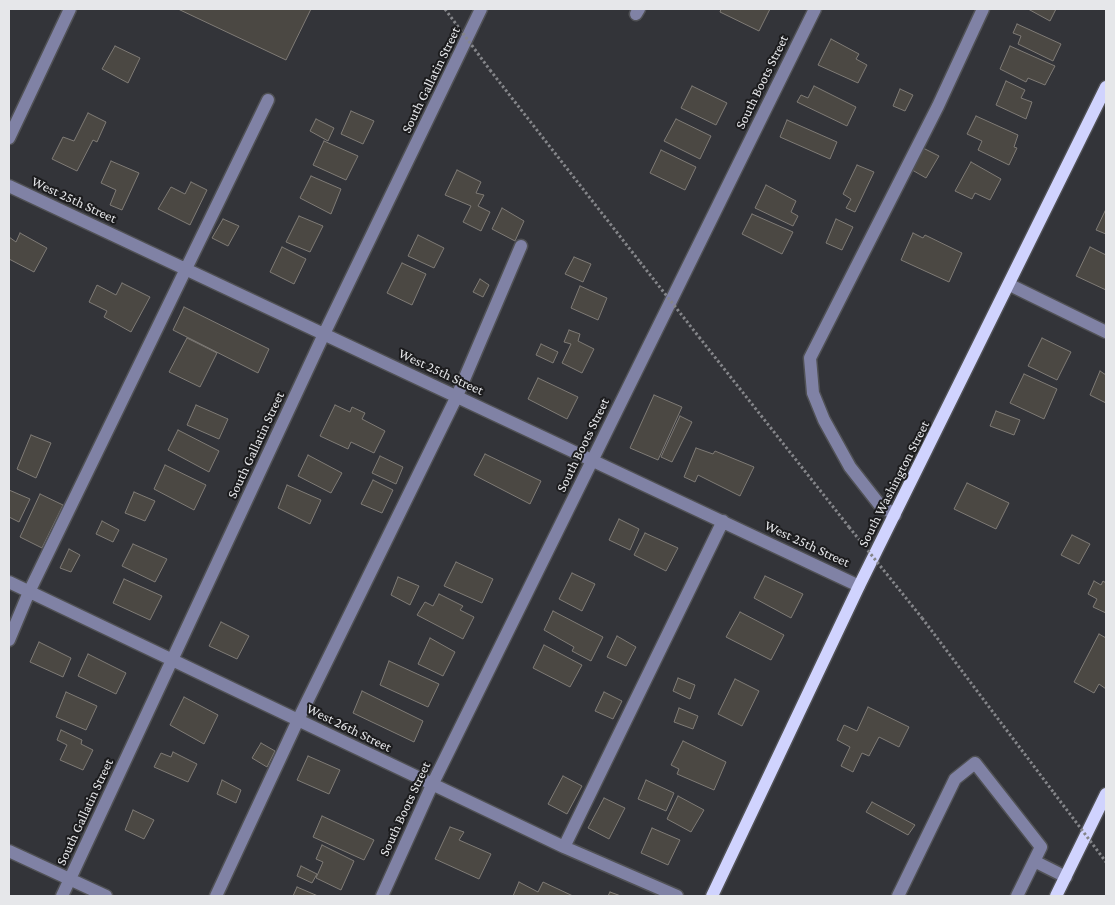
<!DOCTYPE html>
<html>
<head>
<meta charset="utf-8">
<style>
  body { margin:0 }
  #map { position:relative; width:1115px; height:905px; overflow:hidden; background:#333439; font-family:"Crimson Pro",serif }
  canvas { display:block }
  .frame { position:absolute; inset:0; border:10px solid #e6e7ea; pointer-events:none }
</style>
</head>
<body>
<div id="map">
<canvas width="1115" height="905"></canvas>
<div class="frame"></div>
</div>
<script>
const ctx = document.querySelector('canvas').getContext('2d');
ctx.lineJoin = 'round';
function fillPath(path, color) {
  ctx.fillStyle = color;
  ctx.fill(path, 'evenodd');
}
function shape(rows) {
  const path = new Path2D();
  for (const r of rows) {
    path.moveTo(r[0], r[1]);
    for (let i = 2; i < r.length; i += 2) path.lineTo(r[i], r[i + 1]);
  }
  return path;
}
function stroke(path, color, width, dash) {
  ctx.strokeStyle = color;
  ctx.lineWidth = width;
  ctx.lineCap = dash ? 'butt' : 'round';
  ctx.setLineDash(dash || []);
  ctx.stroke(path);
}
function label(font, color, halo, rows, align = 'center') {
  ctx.font = font + ' "Crimson Pro",serif';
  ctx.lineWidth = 4;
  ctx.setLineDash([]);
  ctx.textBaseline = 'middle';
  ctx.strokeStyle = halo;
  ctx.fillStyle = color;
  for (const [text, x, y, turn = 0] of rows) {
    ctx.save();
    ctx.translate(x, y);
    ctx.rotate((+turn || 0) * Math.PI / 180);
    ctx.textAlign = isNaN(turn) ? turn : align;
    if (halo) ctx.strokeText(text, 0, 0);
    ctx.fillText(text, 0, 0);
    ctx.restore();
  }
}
const building = shape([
  [178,9,311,9,286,60,178,9],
  [721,9,770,9,759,31,720,12,721,9],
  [1028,9,1056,9,1050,21,1028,9],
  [1017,24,1061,44,1053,61,1018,44,1021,36,1013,33,1017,24],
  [831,39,859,54,856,59,867,65,858,83,818,65,831,39],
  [115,46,140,58,128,83,102,69,115,46],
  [1010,46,1055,66,1045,85,1028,78,1026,82,1000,69,1010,46],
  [1006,81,1025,90,1021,98,1032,102,1026,119,996,105,1006,81],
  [692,86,727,103,716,125,681,108,692,86],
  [814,86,856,107,847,126,797,102,801,95,808,98,814,86],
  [900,89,913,95,905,111,893,106,900,89],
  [351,111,374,121,363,144,341,134,351,111],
  [88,113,106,122,97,142,93,140,77,171,52,159,63,137,74,141,88,113],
  [976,116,1018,135,1014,147,1017,148,1009,165,978,150,982,141,967,134,976,116],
  [316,119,334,128,328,141,310,131,316,119],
  [676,119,711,136,700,159,664,141,676,119],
  [787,120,837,142,830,159,780,137,787,120],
  [324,141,358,156,346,180,313,165,324,141],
  [919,146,939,156,926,178,907,167,919,146],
  [661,150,696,167,685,190,650,173,661,150],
  [111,161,139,173,122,210,110,205,116,190,101,183,111,161],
  [971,162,1001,179,990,200,975,193,972,199,955,191,971,162],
  [857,165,874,172,855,212,846,208,851,199,843,194,857,165],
  [457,170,481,182,476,193,484,195,478,206,490,212,481,231,463,222,471,206,445,195,457,170],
  [311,176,341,189,331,214,300,198,311,176],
  [191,182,207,190,190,225,158,209,171,187,185,194,191,182],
  [766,185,796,201,791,212,798,216,793,226,755,208,766,185],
  [502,208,524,221,515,241,492,229,502,208],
  [1106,209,1106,234,1096,230,1106,209],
  [752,214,793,232,782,254,742,234,752,214],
  [299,216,323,226,310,252,286,242,299,216],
  [223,219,239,226,228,246,212,238,223,219],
  [836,219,853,227,842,250,826,243,836,219],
  [20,233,47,248,34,272,9,259,9,237,16,242,20,233],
  [913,233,923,238,925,235,962,253,949,282,901,260,913,233],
  [418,235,444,248,434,268,408,256,418,235],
  [282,247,306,259,294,284,270,272,282,247],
  [1090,247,1106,255,1106,290,1076,276,1090,247],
  [574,257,591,264,583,282,565,274,574,257],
  [402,263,426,274,412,305,387,293,402,263],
  [480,279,489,285,483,297,473,292,480,279],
  [122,283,150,297,131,332,104,317,107,311,89,302,97,285,116,295,122,283],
  [580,286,607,298,598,320,571,308,580,286],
  [184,307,269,349,258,373,173,330,184,307],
  [569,330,580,334,578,341,594,349,582,373,562,363,571,344,564,342,569,330],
  [187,338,217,353,200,387,169,372,187,338],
  [1042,338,1071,352,1057,380,1028,366,1042,338],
  [541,344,558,352,553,363,536,355,541,344],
  [1100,371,1106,375,1106,403,1090,395,1100,371],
  [1024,374,1057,389,1044,419,1010,403,1024,374],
  [538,378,578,397,567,419,528,399,538,378],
  [654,395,682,407,658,460,630,448,654,395],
  [196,405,228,419,219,439,187,425,196,405],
  [335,405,350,412,352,407,365,413,362,419,385,431,374,453,351,442,348,449,320,436,335,405],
  [996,411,1020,420,1014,435,990,426,996,411],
  [680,416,692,422,672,462,661,457,680,416],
  [178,430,219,451,209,472,168,450,178,430],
  [31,435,51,443,36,478,17,469,31,435],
  [696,448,713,454,715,451,754,467,740,496,698,475,695,482,684,477,696,448],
  [485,454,541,481,530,504,474,475,485,454],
  [308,455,342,473,331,493,298,476,308,455],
  [380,456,403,467,396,484,372,473,380,456],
  [165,465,206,485,194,510,154,489,165,465],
  [373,480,393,490,382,513,361,504,373,480],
  [967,483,1009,503,996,529,954,509,967,483],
  [287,485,321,500,310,524,278,508,287,485],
  [9,490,30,499,19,522,9,517,9,490],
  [134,492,155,501,145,521,125,513,134,492],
  [40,494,63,505,42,548,20,537,40,494],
  [619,519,639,529,630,550,609,540,619,519],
  [102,521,119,530,113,542,96,534,102,521],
  [645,533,678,548,666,571,634,555,645,533],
  [1072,535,1090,544,1079,564,1061,555,1072,535],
  [133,544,167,559,155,582,122,566,133,544],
  [69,549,80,555,71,572,60,568,69,549],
  [456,562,493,579,482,603,444,586,456,562],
  [572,573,595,584,582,611,559,599,572,573],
  [765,576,803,594,791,618,754,598,765,576],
  [398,577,419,586,410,605,391,595,398,577],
  [124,579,162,596,150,620,113,603,124,579],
  [1094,581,1101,585,1103,581,1106,583,1106,613,1093,607,1097,599,1088,594,1094,581],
  [439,594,463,606,460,610,474,617,463,639,417,615,425,602,433,606,439,594],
  [553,611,603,637,591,661,572,651,574,647,544,630,553,611],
  [740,612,784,635,771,660,726,637,740,612],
  [221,622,249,636,237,659,209,646,221,622],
  [1099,634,1106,638,1106,689,1099,684,1094,693,1074,682,1099,634],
  [617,636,636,647,626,666,607,657,617,636],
  [430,638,455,652,443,676,418,664,430,638],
  [39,642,71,658,63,677,30,662,39,642],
  [544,645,582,665,570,687,533,668,544,645],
  [88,654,126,673,116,694,78,676,88,654],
  [389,661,439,684,428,707,380,685,389,661],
  [678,678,695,685,690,699,673,691,678,678],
  [735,679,759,691,742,726,718,714,735,679],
  [362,691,423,721,414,742,353,713,362,691],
  [66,692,97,706,86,730,56,717,66,692],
  [604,692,622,701,613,719,595,711,604,692],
  [184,697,218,715,204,744,170,725,184,697],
  [868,707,909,727,899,747,879,737,869,756,862,753,853,772,841,766,850,747,837,740,844,725,857,731,868,707],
  [679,708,698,716,693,729,674,722,679,708],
  [61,730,82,740,81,744,93,750,83,770,60,760,67,745,57,740,61,730],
  [683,741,726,762,714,790,677,774,679,769,671,765,683,741],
  [261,743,275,751,267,767,252,758,261,743],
  [173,752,197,764,188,782,154,767,161,753,171,757,173,752],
  [308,756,340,770,329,794,297,780,308,756],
  [563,776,582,786,567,814,548,804,563,776],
  [222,780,241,790,236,803,217,794,222,780],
  [646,780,674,793,666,811,638,799,646,780],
  [678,796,704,810,691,832,667,819,678,796],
  [604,798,625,808,609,839,588,828,604,798],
  [872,802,915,825,908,835,866,812,872,802],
  [133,810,154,820,144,839,125,830,133,810],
  [322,816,374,840,364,860,313,837,322,816],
  [450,827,464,832,459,840,491,854,479,879,435,859,450,827],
  [652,828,680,840,668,865,641,853,652,828],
  [322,845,354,861,341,890,316,878,323,862,316,859,322,845],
  [301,866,317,874,312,883,297,876,301,866],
  [519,882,538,892,543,882,573,896,513,896,519,882],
  [297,887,318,896,293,896,297,887],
  [610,892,621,896,608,896,610,892]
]);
const path = shape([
  [490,70,640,262],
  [699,337,849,527],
  [922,618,1054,793]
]);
const minor = shape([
  [636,14,639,9],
  [9,138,70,9],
  [9,186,859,586],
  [1010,285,1106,332],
  [895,515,879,504,850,467,824,420,813,393,810,358,938,106,983,9],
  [9,582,564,847,677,896],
  [9,640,29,592,268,100],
  [564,847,723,521],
  [9,851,106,896],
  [1034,861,1066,877],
  [62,896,324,334,481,9],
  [216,896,298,720,457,396,521,246],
  [382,896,432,785,815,9],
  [898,896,955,779,975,763,1041,847,1017,896]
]);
const major = shape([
  [712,896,859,586,1106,87],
  [1056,896,1106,794]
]);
const pathBridge = shape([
  [445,9,490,70],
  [640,262,699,337],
  [849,527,922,618],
  [1054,793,1106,862]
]);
const streetNames = [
  ["South Gallatin Street",431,80,-64],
  ["South Boots Street",762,82,-64],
  ["West 25th Street",74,200,25],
  ["West 25th Street",441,372,25],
  ["South Gallatin Street",256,445,-65],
  ["South Boots Street",583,445,-64],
  ["South Washington Street",894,484,-63],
  ["West 25th Street",807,544,25],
  ["West 26th Street",349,728,26],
  ["South Boots Street",405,809,-65],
  ["South Gallatin Street",85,812,-65]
];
fillPath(building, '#4b4843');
stroke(building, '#7f7b76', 1);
stroke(minor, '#505155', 15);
stroke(major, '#505155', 15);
stroke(path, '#85868a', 3, [2.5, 2.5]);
stroke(minor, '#8082a5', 12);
stroke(major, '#d0d3fe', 12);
stroke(pathBridge, '#85868a', 3, [2.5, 2.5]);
label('14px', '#e6e7ea', '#1c1c1e', streetNames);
</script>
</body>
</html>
